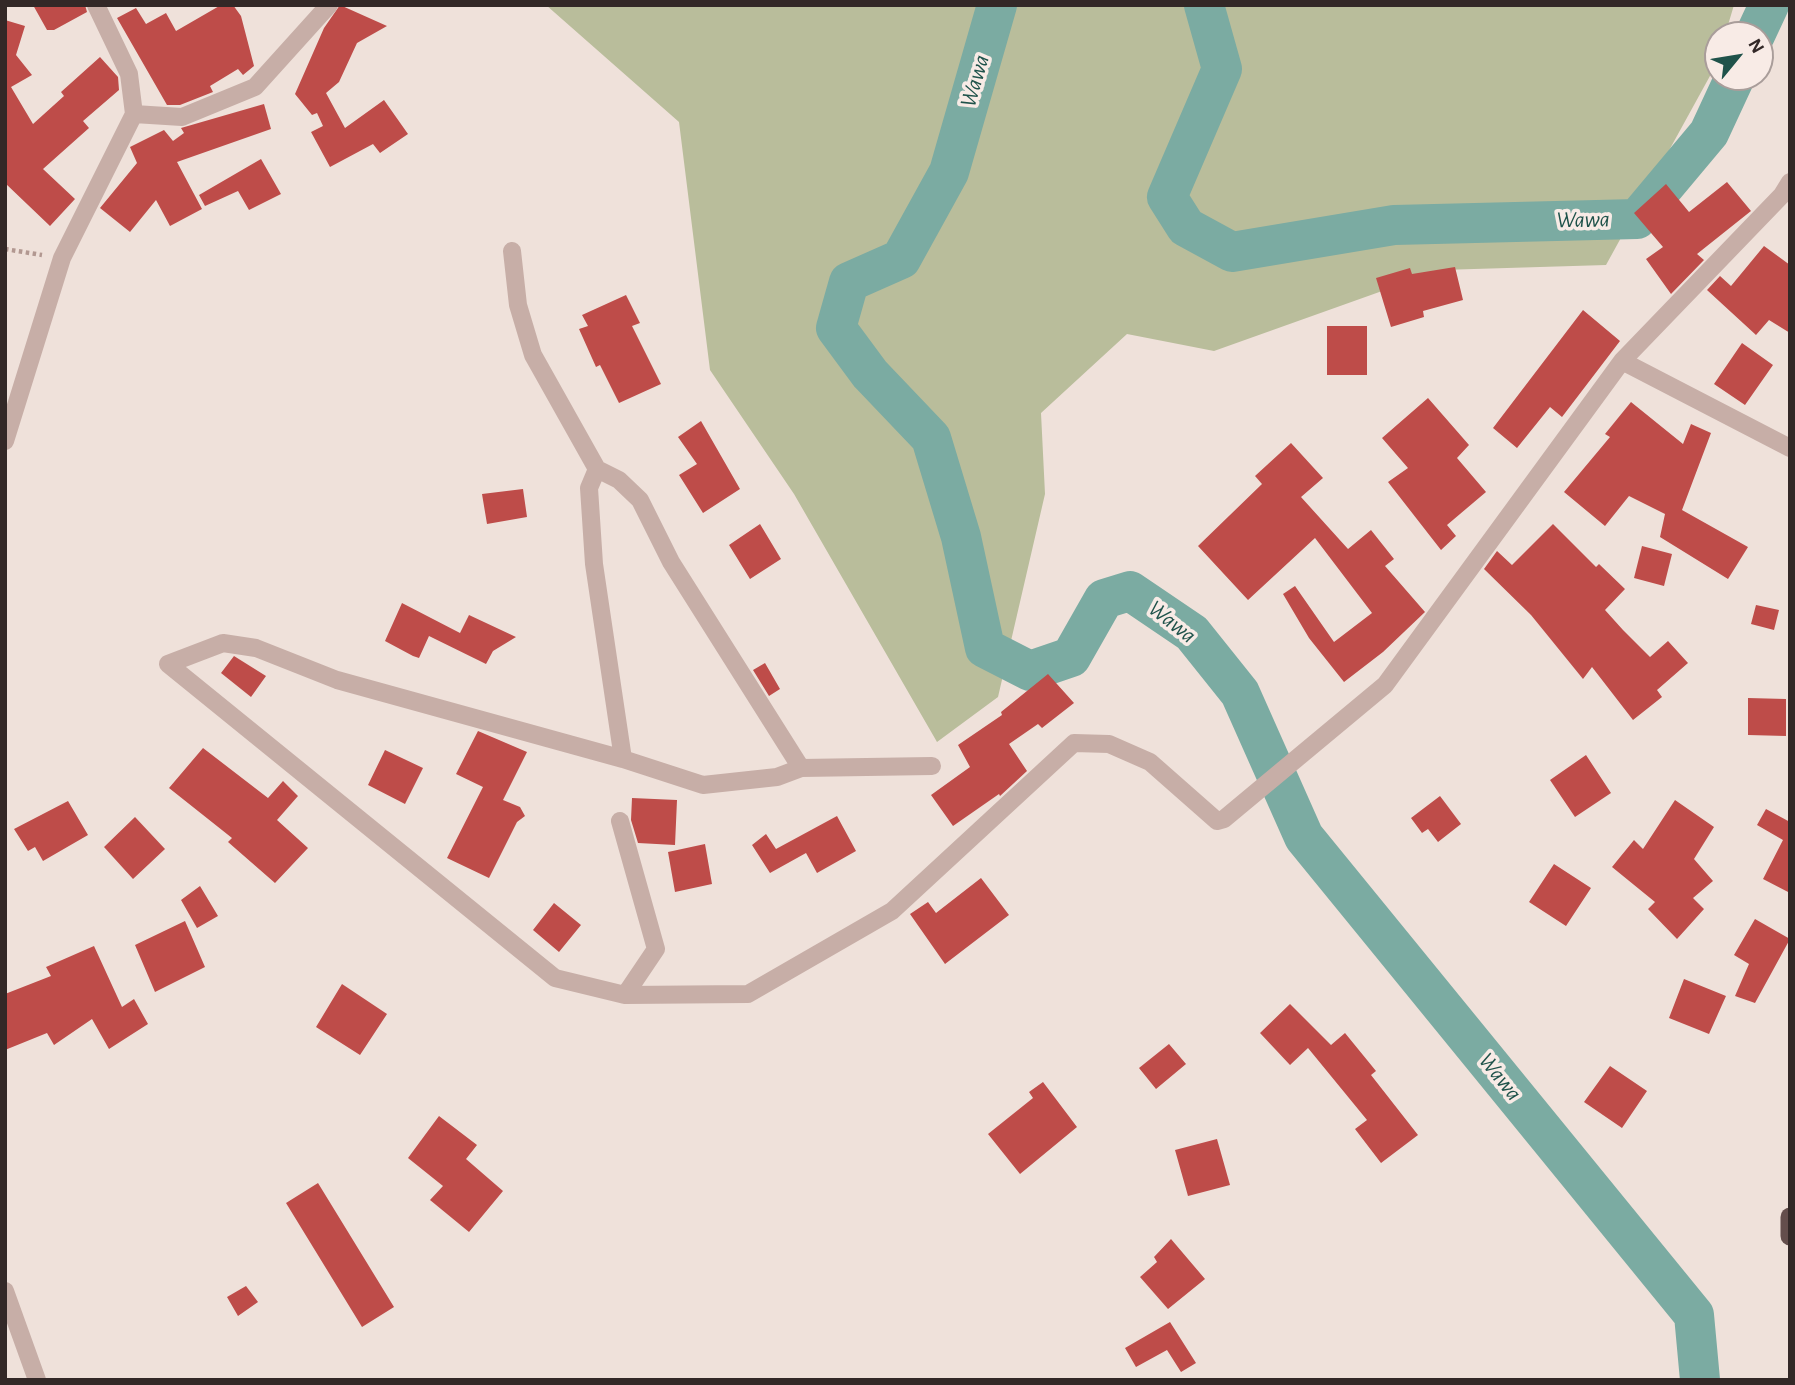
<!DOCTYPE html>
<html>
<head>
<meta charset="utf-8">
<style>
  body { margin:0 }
  #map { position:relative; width:1795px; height:1385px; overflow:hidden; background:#efe1da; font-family:"Alegreya Sans",sans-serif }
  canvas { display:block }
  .frame { position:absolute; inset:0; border:7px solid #332827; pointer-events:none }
  .north { position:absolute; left:1704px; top:21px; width:70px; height:70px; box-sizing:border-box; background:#f8ebe6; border:2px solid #a99d9a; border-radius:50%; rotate:60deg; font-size:19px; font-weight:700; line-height:28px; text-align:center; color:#332827 }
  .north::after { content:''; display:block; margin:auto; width:24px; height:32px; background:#1f524a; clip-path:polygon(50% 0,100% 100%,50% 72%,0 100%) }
</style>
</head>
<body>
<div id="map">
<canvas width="1795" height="1385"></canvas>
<div class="frame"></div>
<div class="north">N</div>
</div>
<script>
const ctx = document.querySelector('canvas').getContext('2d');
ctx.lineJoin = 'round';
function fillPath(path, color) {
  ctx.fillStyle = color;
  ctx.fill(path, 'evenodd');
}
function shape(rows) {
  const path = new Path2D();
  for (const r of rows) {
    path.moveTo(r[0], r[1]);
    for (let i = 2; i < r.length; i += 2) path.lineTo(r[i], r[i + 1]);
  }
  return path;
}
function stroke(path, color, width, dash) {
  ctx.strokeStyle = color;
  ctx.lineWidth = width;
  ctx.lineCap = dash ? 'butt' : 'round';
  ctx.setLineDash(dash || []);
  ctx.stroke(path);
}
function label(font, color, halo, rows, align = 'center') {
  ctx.font = font + ' "Alegreya Sans",sans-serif';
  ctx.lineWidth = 7;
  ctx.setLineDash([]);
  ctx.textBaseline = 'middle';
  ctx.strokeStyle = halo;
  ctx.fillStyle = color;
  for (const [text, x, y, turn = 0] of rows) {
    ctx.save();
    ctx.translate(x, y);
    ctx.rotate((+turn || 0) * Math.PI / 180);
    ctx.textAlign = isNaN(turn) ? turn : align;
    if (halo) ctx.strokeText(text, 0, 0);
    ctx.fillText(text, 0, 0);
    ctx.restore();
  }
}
const green = shape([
  [546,5,1734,5,1725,35,1718,35,1716,65,1606,265,1441,270,1214,351,1127,334,1041,413,1045,494,998,697,937,742,794,494,710,370,679,122]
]);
const river = shape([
  [997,5,949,172,901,259,849,282,836,328,870,374,931,438,961,537,985,648,1030,671,1071,657,1104,599,1130,591,1192,633,1240,693,1304,837,1694,1315,1700,1380],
  [1204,5,1222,69,1167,197,1186,227,1232,252,1394,225,1637,219,1709,133,1735,77],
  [1755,35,1769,5]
]);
const building = shape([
  [33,5,85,5,87,12,54,30,47,30],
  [221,5,233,5,241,16,254,66,243,75,238,69,210,86,213,92,180,105,167,105,117,18,136,8,146,24,166,13,176,31],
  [340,5,387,26,357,43,339,82,326,93,345,128,384,100,408,134,380,153,373,144,330,167,311,132,323,126,317,113,312,115,295,94,324,28],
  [5,20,25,26,16,55,32,75,11,87,33,124,64,96,61,92,100,57,118,77,119,90,83,121,89,128,43,169,75,199,50,226,5,183],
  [264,104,271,129,177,162,202,209,170,226,156,200,130,232,100,208,137,163,130,147,164,130,173,141,184,133,181,128],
  [261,159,281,194,249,210,238,191,205,206,199,195],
  [1727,182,1751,211,1697,254,1704,260,1671,294,1646,259,1663,247,1634,213,1666,184,1689,212],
  [1764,246,1790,265,1790,333,1769,320,1756,335,1707,290,1720,276,1731,286],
  [1455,267,1463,300,1423,311,1424,317,1391,327,1376,278,1410,268,1412,274],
  [626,295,640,323,632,326,661,384,619,403,600,365,596,367,579,329,588,326,582,315],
  [1583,310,1620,341,1562,417,1550,407,1517,448,1493,428],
  [1327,326,1367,326,1367,375,1327,375],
  [1742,343,1773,365,1745,405,1714,384],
  [1428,398,1469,445,1457,458,1486,492,1447,525,1456,536,1441,550,1388,482,1408,468,1382,438],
  [1631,402,1683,444,1691,424,1711,433,1682,510,1748,547,1728,579,1660,537,1665,514,1629,496,1605,526,1564,492,1610,437,1605,434],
  [701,421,740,489,703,513,679,475,697,464,678,437],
  [1291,443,1323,478,1301,497,1348,549,1371,530,1394,559,1385,566,1425,612,1383,652,1344,682,1309,638,1283,594,1295,586,1334,642,1372,613,1315,538,1248,600,1198,546,1262,484,1255,476],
  [523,489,527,517,487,524,482,494],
  [760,524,781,559,750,579,729,545],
  [1553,524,1596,567,1599,564,1625,589,1605,610,1623,630,1650,657,1668,641,1688,663,1657,690,1662,697,1633,720,1592,667,1583,679,1531,615,1484,569,1497,551,1512,565],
  [1642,546,1672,554,1664,586,1634,578],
  [402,603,460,633,469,615,516,637,493,651,486,664,429,636,419,658,413,656,385,641],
  [1756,605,1779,610,1774,630,1751,624],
  [234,656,266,676,251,697,221,673],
  [765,663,780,689,769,696,753,670],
  [1048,674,1074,703,1042,728,1038,724,1009,744,1027,771,1000,796,999,794,953,826,931,795,970,767,958,745,1002,715,1001,712],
  [1748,698,1786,699,1786,736,1748,735],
  [478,731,527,752,503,800,520,807,525,816,517,822,489,878,447,858,483,787,456,774],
  [203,748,268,798,283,781,298,796,277,820,308,848,275,883,228,842,232,838,169,788],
  [385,750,423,768,405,804,368,785],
  [1586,755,1611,793,1575,817,1550,780],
  [1440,796,1461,824,1438,842,1428,829,1422,833,1411,818],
  [632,798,677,800,675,845,638,843,631,820],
  [1675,800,1714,827,1694,859,1713,881,1693,898,1704,909,1677,939,1648,909,1655,902,1612,867,1634,840,1643,849],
  [68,801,88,835,43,861,35,847,28,851,14,829],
  [1766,809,1790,822,1790,893,1763,879,1783,840,1757,825],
  [837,816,856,851,817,873,806,853,770,873,752,845,766,834,776,849],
  [135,817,165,849,133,879,104,847],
  [705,844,712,884,675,892,668,852],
  [1554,864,1591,888,1566,926,1529,902],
  [981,878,1009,915,945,964,910,914,928,902,936,913],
  [200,886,218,916,197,928,181,900],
  [554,903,581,925,559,952,533,930],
  [1755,919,1790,939,1755,1003,1735,996,1749,964,1734,955],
  [185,921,205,967,155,992,135,945],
  [94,946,122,1007,134,999,148,1024,109,1049,92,1019,54,1045,47,1033,5,1050,5,994,51,976,46,967],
  [1684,979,1726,996,1709,1034,1669,1018],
  [342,984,387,1014,360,1055,316,1027],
  [1290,1004,1331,1045,1345,1033,1376,1071,1371,1075,1418,1135,1381,1163,1355,1129,1367,1120,1308,1048,1290,1065,1260,1033],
  [1169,1044,1186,1064,1156,1089,1139,1068],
  [1610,1066,1647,1091,1622,1128,1584,1102],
  [1043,1082,1077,1127,1020,1174,988,1134,1033,1098,1029,1092],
  [439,1116,477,1145,466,1159,503,1191,469,1232,430,1200,443,1186,408,1158],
  [1217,1139,1230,1185,1188,1196,1175,1150],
  [318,1183,394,1307,362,1327,286,1203],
  [1171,1239,1205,1279,1168,1309,1140,1277,1157,1262,1154,1257],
  [246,1286,258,1302,238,1316,227,1297],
  [1170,1322,1196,1363,1181,1372,1167,1350,1136,1367,1125,1348]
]);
const path = shape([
  [5,249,42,255]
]);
const minor = shape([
  [134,114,182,117,255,87,329,5],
  [512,251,518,305,533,355,597,469,619,480,640,500,671,562,801,768],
  [1622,361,1790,448],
  [5,441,62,258,134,114,129,74,96,5],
  [597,469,589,488,594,564,623,759],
  [620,821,656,949,625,995,555,978,168,664,223,643,256,648,337,680,623,759,703,785,777,777,801,768,932,766],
  [625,995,748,994,892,911,1074,743,1109,744,1150,762,1217,821,1224,819,1385,685,1622,361,1782,195,1790,182],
  [5,1291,37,1380]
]);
const trunk = shape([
  [1790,1217,1790,1236]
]);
const waterNames = [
  ["Wawa",975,81,-74],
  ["Wawa",1583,220,-1],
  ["Wawa",1172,622,38],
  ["Wawa",1500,1077,51]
];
fillPath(green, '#b9bd9b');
stroke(river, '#7baba2', 40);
fillPath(building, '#be4c49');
stroke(path, '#b29891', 4.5, [3.5, 3.5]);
stroke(minor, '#c7aea7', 18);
stroke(trunk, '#644e4c', 19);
label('italic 23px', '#1f524a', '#f8ebe6', waterNames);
</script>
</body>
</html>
